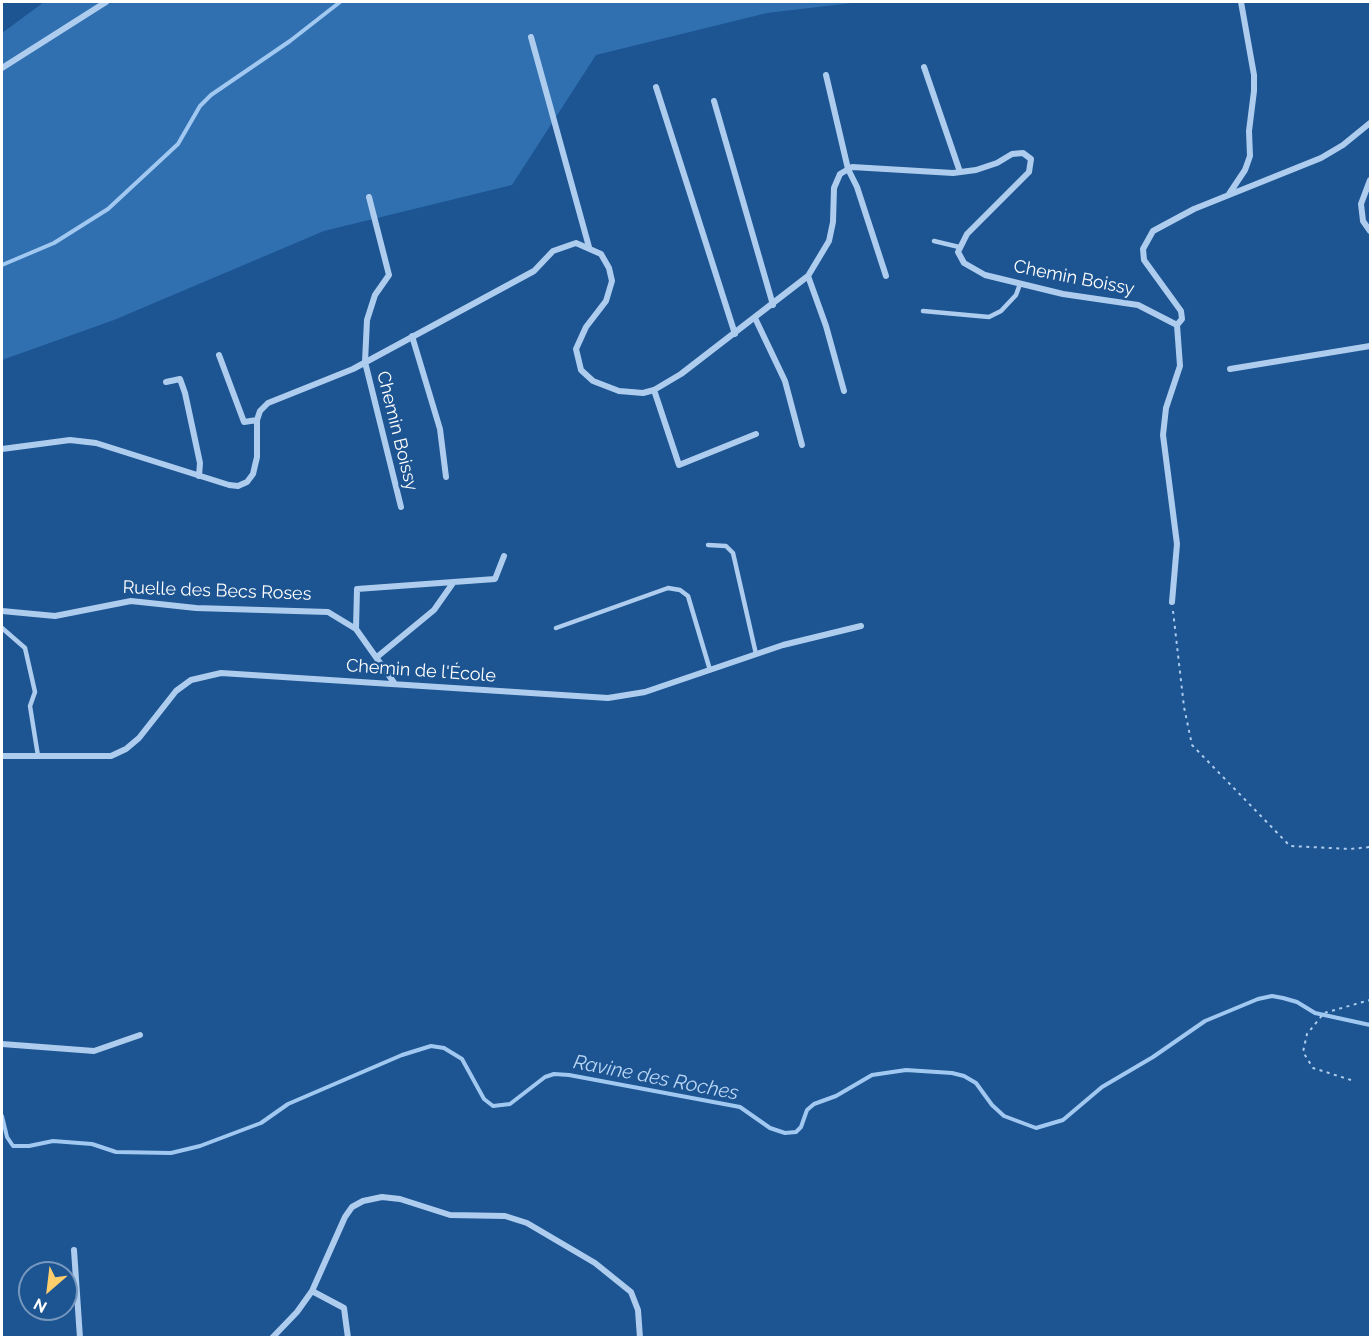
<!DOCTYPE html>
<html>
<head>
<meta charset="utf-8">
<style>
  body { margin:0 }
  #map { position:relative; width:1372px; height:1339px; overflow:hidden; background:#1d5492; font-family:Raleway,sans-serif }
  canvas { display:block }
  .frame { position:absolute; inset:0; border:3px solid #fff; pointer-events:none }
  .north { position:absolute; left:18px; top:1261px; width:60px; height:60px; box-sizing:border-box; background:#1d5492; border:2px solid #7798be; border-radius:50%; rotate:208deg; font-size:16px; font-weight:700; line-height:24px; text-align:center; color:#fff }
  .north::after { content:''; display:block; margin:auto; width:21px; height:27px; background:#fece6c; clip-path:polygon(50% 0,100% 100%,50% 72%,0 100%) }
</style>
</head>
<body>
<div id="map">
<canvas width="1372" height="1339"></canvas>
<div class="frame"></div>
<div class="north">N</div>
</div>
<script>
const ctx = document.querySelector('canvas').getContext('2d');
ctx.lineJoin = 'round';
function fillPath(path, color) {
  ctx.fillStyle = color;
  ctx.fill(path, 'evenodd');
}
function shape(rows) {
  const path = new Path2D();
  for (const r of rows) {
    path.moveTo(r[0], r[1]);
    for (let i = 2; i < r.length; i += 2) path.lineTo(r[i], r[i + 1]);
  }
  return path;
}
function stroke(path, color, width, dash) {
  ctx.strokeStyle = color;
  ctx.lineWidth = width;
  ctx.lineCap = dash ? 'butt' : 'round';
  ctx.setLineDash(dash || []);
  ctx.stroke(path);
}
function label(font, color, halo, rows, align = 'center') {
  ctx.font = font + ' Raleway,sans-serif';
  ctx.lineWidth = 5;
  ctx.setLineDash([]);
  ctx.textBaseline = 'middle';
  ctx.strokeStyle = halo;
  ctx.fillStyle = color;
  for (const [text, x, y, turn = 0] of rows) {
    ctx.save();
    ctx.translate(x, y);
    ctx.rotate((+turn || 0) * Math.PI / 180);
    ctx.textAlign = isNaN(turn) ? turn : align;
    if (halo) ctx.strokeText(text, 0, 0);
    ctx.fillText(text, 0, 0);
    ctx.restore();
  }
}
const green = shape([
  [44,2,860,2,767,13,596,55,512,185,324,231,114,320,2,360,2,33]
]);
const stream = shape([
  [2,265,54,243,108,209,178,144,200,106,211,95,290,41,340,2],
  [2,1116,7,1137,13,1146,29,1146,53,1141,92,1144,116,1152,171,1153,200,1146,245,1129,261,1123,288,1104,402,1055,431,1046,444,1048,462,1059,484,1099,493,1106,510,1104,545,1077,554,1074,569,1075,740,1107,770,1128,785,1133,796,1132,801,1127,807,1110,814,1104,836,1096,872,1075,906,1070,952,1073,964,1076,976,1083,992,1105,1004,1116,1036,1128,1063,1120,1102,1087,1153,1057,1205,1021,1258,999,1272,996,1283,998,1297,1002,1315,1013,1370,1025]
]);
const path = shape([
  [1173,611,1184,707,1192,745,1290,846,1350,849,1370,847],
  [1351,1080,1313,1068,1303,1052,1307,1034,1324,1013,1370,1000]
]);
const lane = shape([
  [934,241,959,247],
  [923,311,989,317,1001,311,1016,295,1020,284],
  [708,545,726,546,733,553,756,654],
  [2,628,25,648,35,692,30,706,38,756],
  [556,628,668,588,680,590,688,596,710,670]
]);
const street = shape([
  [531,37,589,247],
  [924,67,960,172],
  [2,68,106,2],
  [826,75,848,169,857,187,886,276],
  [656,87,735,334],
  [714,101,773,305],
  [1370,180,1361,204,1363,221,1370,231],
  [1229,194,1245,170,1250,156,1249,131,1254,91,1254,75,1241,2],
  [369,197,389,275,375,295,367,320,365,362,401,507],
  [808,276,826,326,844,391],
  [755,318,785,381,802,445],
  [412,336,440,429,446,477],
  [219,355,244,422,257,420],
  [1230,369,1370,346],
  [166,382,180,379,185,393,200,463,199,476],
  [654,390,679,465,756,434],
  [2,449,70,440,96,443,229,485,238,486,247,482,253,474,257,457,257,420,260,411,268,403,353,369,534,271,553,251,576,243,601,254,609,268,612,281,606,301,586,327,576,349,581,370,593,381,619,391,643,393,654,390,681,374,808,276,829,241,833,222,834,188,840,174,852,167,953,173,976,170,997,163,1012,154,1023,153,1031,159,1029,172,967,234,958,252,964,263,985,275,1063,294,1138,305,1177,325,1182,319,1181,311,1144,260,1143,249,1153,231,1194,209,1321,158,1343,145,1370,123],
  [1172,602,1177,544,1163,435,1166,408,1180,366,1177,325],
  [2,611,55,616,131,601,196,608,328,612,356,629,395,684],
  [356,629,357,589,495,579,504,556],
  [377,657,434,610,453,583],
  [2,756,111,756,126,749,139,738,176,691,191,680,221,673,608,698,645,692,783,645,861,626],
  [2,1044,94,1051,140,1035],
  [74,1250,80,1338],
  [312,1291,344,1308,348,1338],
  [272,1338,297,1312,312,1291,345,1217,352,1207,363,1201,382,1197,400,1199,450,1215,505,1216,527,1223,595,1263,631,1292,638,1310,640,1338]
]);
const streetNames = [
  ["Chemin Boissy",1074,278,11],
  ["Chemin Boissy",397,431,76],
  ["Ruelle des Becs Roses",217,591,2],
  ["Chemin de l'École",421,671,4]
];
const waterNames = [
  ["Ravine des Roches",656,1078,11]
];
fillPath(green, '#306fb0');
stroke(stream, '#a1c8f0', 4);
stroke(path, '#aecdee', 2, [3, 4.5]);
stroke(lane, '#aecdee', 4.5);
stroke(street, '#aecdee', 6);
label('18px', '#fff', '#1d5492', streetNames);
label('italic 20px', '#bad7f5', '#1d5492', waterNames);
</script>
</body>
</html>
